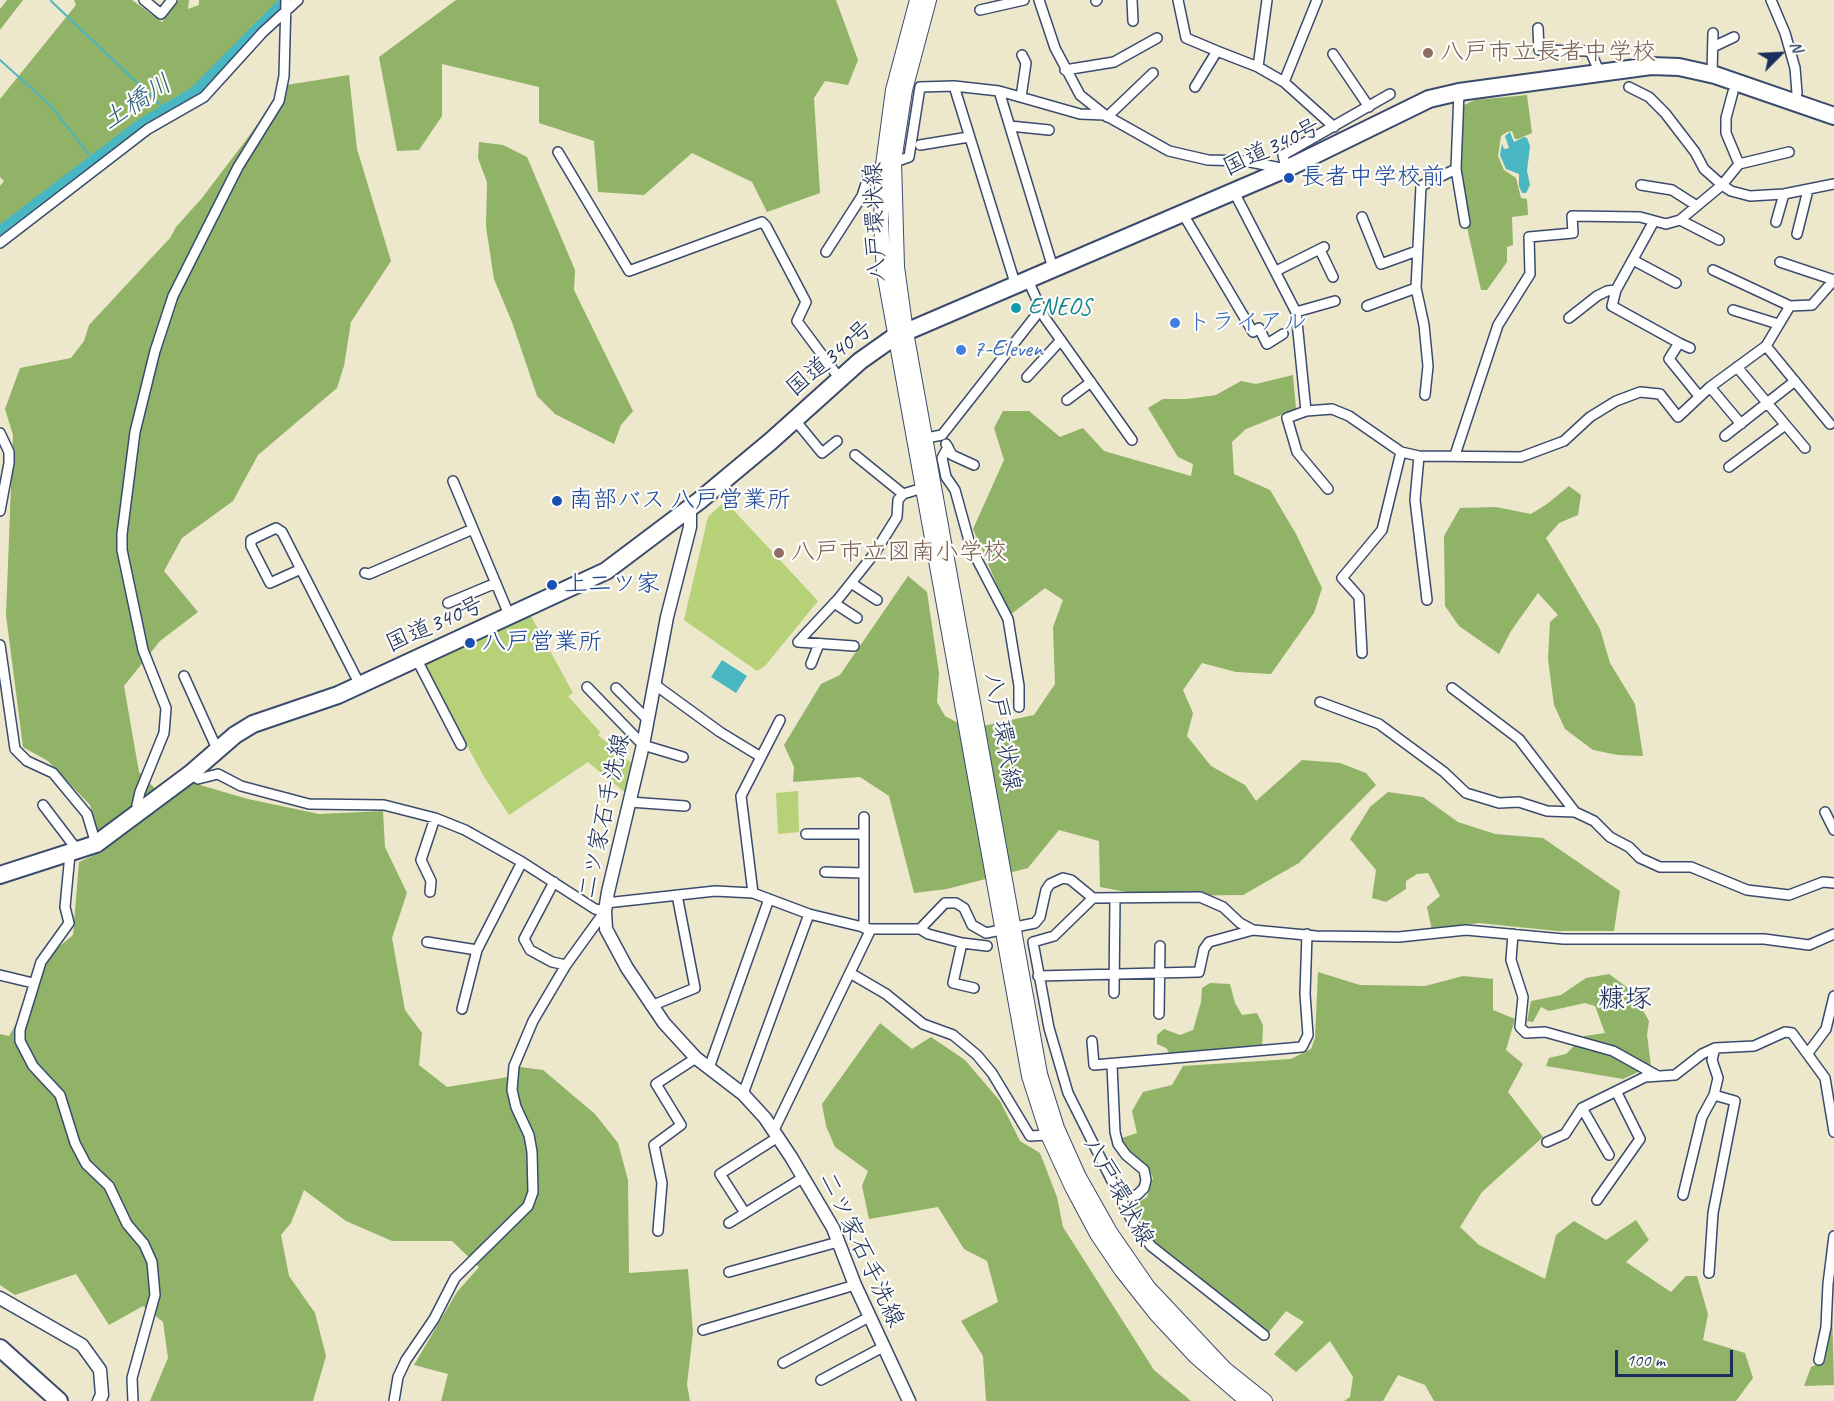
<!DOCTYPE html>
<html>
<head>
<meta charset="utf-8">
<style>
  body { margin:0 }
  #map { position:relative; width:1834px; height:1401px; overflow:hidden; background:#ede7cb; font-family:Caveat,sans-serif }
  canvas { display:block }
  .north { position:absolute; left:1750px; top:24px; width:60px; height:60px; -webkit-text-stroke:4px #fdfcf7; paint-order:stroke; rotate:66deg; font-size:16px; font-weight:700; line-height:24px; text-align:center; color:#1b2f5e }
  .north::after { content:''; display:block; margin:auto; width:21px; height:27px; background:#1b2f5e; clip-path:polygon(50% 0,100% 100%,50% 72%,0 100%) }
  .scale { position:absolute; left:1615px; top:1350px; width:118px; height:27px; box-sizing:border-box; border:3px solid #1b2f5e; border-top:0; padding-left:8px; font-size:18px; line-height:21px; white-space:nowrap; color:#1b2f5e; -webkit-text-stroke:4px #fdfcf7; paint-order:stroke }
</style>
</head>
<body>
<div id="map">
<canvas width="1834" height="1401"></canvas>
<div class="north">N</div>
<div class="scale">100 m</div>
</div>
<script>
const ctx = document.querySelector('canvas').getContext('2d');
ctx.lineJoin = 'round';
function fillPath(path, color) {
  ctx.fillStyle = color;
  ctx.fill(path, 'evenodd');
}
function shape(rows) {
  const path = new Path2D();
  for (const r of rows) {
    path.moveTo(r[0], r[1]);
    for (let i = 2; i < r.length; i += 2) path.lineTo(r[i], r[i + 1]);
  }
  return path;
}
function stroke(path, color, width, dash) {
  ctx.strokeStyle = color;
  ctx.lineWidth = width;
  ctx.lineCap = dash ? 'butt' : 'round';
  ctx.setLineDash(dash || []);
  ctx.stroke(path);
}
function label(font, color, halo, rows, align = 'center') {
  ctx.font = font + ' Caveat,"Klee One",sans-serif';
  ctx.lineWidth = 4.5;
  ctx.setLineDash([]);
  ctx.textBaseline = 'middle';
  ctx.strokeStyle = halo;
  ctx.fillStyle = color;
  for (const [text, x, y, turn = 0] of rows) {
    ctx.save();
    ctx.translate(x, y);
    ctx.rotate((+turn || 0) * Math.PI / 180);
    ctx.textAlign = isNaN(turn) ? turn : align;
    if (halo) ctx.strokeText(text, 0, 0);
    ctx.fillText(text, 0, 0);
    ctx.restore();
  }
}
const green = shape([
  [725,501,818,601,765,666,757,671,684,620,708,517],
  [531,616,573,693,568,696,600,732,598,735,634,765,628,795,588,762,509,815,483,775,423,664],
  [798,791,799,832,778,834,776,793]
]);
const forest = shape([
  [7,0,23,0,0,30,0,9],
  [74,0,132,0,162,22,179,0,189,0,188,9,199,5,199,0,278,0,278,5,194,91,168,104,96,153,0,238,0,186,4,181,0,177,0,99,76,5],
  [456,0,836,0,858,60,848,85,825,81,814,98,820,193,767,212,752,182,692,153,644,195,598,192,594,141,539,123,539,87,442,64,442,116,419,150,397,151,379,57],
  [349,75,357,149,391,261,351,322,344,366,337,388,258,455,233,501,182,538,164,571,198,612,160,641,124,686,139,772,163,797,193,783,248,799,319,814,383,811,385,847,407,893,392,938,405,1010,422,1033,419,1065,447,1087,508,1077,520,1067,543,1070,595,1114,618,1143,628,1180,629,1273,688,1269,693,1333,687,1384,690,1401,441,1401,448,1374,414,1365,457,1292,479,1267,452,1241,392,1241,346,1221,304,1190,291,1223,281,1235,289,1276,315,1313,326,1356,313,1401,150,1401,168,1358,163,1322,143,1306,109,1325,76,1274,15,1295,0,1285,0,1034,9,1036,22,1014,37,965,73,935,79,862,103,851,90,805,48,761,23,747,6,615,13,435,5,409,20,368,71,358,84,341,89,325,170,238,176,227,202,198,249,136,275,99,280,86],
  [1527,95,1532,133,1518,139,1515,139,1512,131,1507,132,1501,136,1498,156,1504,170,1516,178,1521,198,1527,199,1528,215,1512,217,1513,245,1507,247,1507,262,1487,290,1481,290,1468,232,1462,175,1458,162,1462,106,1475,100],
  [479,142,503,145,527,157,575,270,574,290,633,411,621,425,614,444,555,414,537,396,512,322,494,279,486,227,487,182,478,158],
  [1293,375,1296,409,1246,429,1232,442,1234,474,1270,490,1296,534,1322,588,1314,613,1271,674,1236,672,1202,663,1183,690,1193,713,1187,736,1211,766,1245,785,1256,801,1302,760,1340,763,1366,773,1376,785,1299,863,1243,895,1147,896,1100,887,1099,841,1059,830,1028,868,947,889,914,893,889,796,860,777,793,782,794,767,784,745,821,684,840,675,908,576,927,592,939,673,937,702,945,716,969,729,1034,715,1055,684,1053,627,1063,600,1045,588,1010,615,973,529,1004,460,994,428,1003,411,1029,411,1060,437,1083,428,1104,451,1191,476,1193,464,1178,457,1148,408,1163,399,1187,399,1216,395,1241,381,1256,384],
  [1569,486,1581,495,1578,515,1559,523,1546,538,1600,629,1610,663,1635,704,1643,756,1618,755,1593,750,1565,729,1554,705,1548,659,1550,622,1558,615,1538,593,1511,631,1499,654,1459,626,1445,606,1444,536,1460,508,1496,507,1531,514,1547,504],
  [1388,792,1423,797,1458,822,1495,834,1543,838,1620,891,1614,931,1557,931,1479,923,1432,930,1427,907,1440,896,1428,873,1417,874,1406,881,1406,889,1386,902,1372,898,1376,870,1350,839,1370,807],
  [1318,972,1360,985,1425,986,1463,976,1493,979,1493,1010,1515,1019,1506,1050,1523,1064,1508,1092,1543,1137,1482,1192,1460,1227,1479,1245,1545,1279,1556,1235,1574,1221,1606,1240,1636,1220,1649,1240,1626,1262,1671,1292,1686,1276,1697,1276,1708,1314,1703,1340,1745,1353,1753,1378,1736,1401,1434,1401,1425,1385,1398,1375,1383,1401,1344,1401,1350,1397,1353,1377,1330,1341,1296,1372,1274,1354,1304,1322,1286,1311,1269,1332,1154,1241,1133,1206,1147,1197,1153,1178,1148,1167,1123,1147,1122,1138,1137,1133,1132,1111,1143,1092,1172,1085,1183,1066,1291,1059,1311,1049,1315,1038],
  [1609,974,1632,991,1649,1021,1647,1035,1651,1066,1623,1079,1546,1066,1549,1058,1566,1054,1584,1036,1605,1033,1595,1006,1585,1003,1549,1011,1541,1007,1533,1022,1527,1021,1531,1001,1561,995,1586,978],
  [1210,983,1230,984,1235,1003,1242,1015,1257,1013,1263,1025,1262,1048,1170,1054,1166,1048,1157,1044,1157,1035,1164,1029,1180,1035,1193,1030,1201,1002,1202,988],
  [880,1023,912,1049,931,1037,965,1060,1000,1101,1020,1141,1040,1153,1057,1197,1063,1227,1154,1370,1191,1401,986,1401,983,1356,961,1321,998,1302,987,1261,964,1249,938,1207,869,1219,862,1186,868,1171,835,1147,826,1126,822,1104],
  [1832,1308,1834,1385,1804,1386,1811,1367,1825,1361]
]);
const water = shape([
  [1510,132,1514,142,1524,137,1527,138,1530,146,1527,171,1530,185,1526,193,1522,193,1519,186,1519,174,1506,169,1500,155,1502,144,1504,149,1509,148,1505,136],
  [722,660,747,676,736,693,711,677]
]);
const stream = shape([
  [51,1,166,110],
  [0,60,52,107,93,160]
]);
const river = shape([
  [0,233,141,126,196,93,288,0]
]);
const street = shape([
  [144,0,161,14,172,0],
  [1039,0,1055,48,1080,95,1105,115,1169,151,1208,160,1245,161,1286,169,1283,155,1390,94],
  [1132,0,1133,21],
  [1178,0,1186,38,1217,51],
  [1771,0,1785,33,1795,68,1797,93,1794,102],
  [1096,1,1097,0],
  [980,10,1024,0],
  [1538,28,1539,50,1588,51,1591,53,1600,73],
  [1713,47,1734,37],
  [1333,54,1369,107],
  [1258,67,1267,0],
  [1065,70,1114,62,1157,38],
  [1712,74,1713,33],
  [1284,82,1334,127],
  [954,86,1015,283],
  [1195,87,1217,51,1258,67,1284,82,1317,0],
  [1629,87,1649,97,1665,113,1695,152,1704,169,1722,185,1739,164,1789,152],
  [999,91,1053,268],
  [1733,92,1726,118,1726,133,1739,164],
  [1021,97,1026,63,1022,55],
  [1107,117,1153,73],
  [1010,126,1049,130],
  [920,145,969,137],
  [558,152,629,271,762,222,766,226,806,302,797,321,840,379],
  [1456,169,1465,223],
  [1641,185,1672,190,1697,206],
  [1234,192,1296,312,1306,411],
  [1183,214,1253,332,1259,328,1267,344,1283,334],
  [1362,217,1381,264,1417,251],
  [1680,220,1719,240],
  [1654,221,1616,290,1612,306,1679,343,1669,359,1699,396],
  [1776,222,1784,194],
  [1797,234,1808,190],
  [0,243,148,129,204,97,263,32,298,0],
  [1320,250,1333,277],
  [826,252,862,196,870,171,909,157,920,87,954,86,999,91,1080,114,1105,115],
  [1633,260,1676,283],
  [1780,262,1834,280],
  [1713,270,1790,306],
  [1276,271,1324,247],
  [1027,278,1045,318,1132,440],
  [1367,306,1416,288],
  [1733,310,1778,324],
  [1296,312,1335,301],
  [1569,318,1597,296,1607,291,1616,290],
  [1679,343,1690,348],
  [1766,346,1830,424],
  [1737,367,1805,448],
  [1027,377,1061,340],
  [1710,387,1741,424],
  [1425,395,1428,366,1424,325,1416,288,1421,186,1456,169,1459,92],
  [1067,400,1091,382],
  [795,420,822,453,837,441],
  [0,433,9,452,9,463,0,511],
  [1725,436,1795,381],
  [926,438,942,435,1041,309],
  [946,444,952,455,974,465],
  [948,447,942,458,946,477,955,490,971,548,1008,619,1019,686,1019,707],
  [855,455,903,494],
  [1455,455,1498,325,1530,274,1529,237,1573,233,1572,216,1640,217,1666,224,1680,220,1722,185,1731,191,1750,196,1784,194,1834,184],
  [1419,456,1415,500,1427,600],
  [1729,467,1784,426],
  [453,481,510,617],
  [1328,489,1297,452,1287,418,1306,411,1332,409,1349,416,1401,452,1419,456,1521,457,1564,441,1590,417,1616,401,1640,392,1660,394,1678,417,1710,387,1766,346,1790,306,1812,305,1834,280],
  [301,569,270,583,251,546,251,540,276,528,282,532,360,685],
  [365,573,369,574,473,529],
  [851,583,877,600],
  [448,603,496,583],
  [834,603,857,618],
  [0,645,15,749,27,761,53,773,87,814,96,844],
  [854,646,798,642,839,598,874,554,897,517,898,500,903,494,926,487],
  [1362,653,1359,597,1342,578,1382,530,1401,452],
  [417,660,461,745],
  [811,664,819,644],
  [184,676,217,749],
  [654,684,720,732,761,757,741,796,753,893],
  [587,687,643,745,683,757],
  [616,688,647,719],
  [1452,688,1519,739,1575,812],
  [1320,702,1379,724,1444,772,1466,793,1499,803,1519,802,1547,811,1575,812,1594,821,1610,837,1629,847,1640,858,1660,867,1691,867,1747,890,1789,895,1823,882,1834,883],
  [761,757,780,720],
  [190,774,198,779,218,774,241,786,309,804,384,805,435,818,465,830,522,862,595,909,605,911,566,965,533,1021,514,1066,512,1090,516,1107,529,1135,532,1152,533,1192,528,1206,455,1278,434,1319,406,1360,398,1377,394,1401],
  [630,802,685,806],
  [43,805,78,851],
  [1825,812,1834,830],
  [140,813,137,805,140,792,164,733,166,708,143,650,122,550,122,534,135,432,155,351,173,296,238,167,279,101,284,76,286,0],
  [806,834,864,834],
  [70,854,65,907,69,923,41,962,20,1030,20,1041,33,1066,60,1095,75,1143,86,1164,109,1186,127,1224,144,1244,152,1262,155,1295,132,1378,133,1401],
  [825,872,864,873],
  [554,882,524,939,530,950,552,962,566,965],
  [430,892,431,881,421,860,435,818],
  [1093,898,1054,936,1033,942,1049,1028,1068,1093,1131,1219,1151,1246,1264,1335],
  [606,903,715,891,753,893,809,914,871,929,920,929,928,934,962,943,987,946],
  [864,928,864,817],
  [920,929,945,903,956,903,964,908,972,925,986,933,1035,923,1040,917,1046,890,1050,884,1063,878,1071,880,1093,898,1200,897,1223,907,1240,923,1253,930],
  [1513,934,1511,960,1523,997,1520,1027,1526,1033,1545,1032,1613,1051,1656,1075],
  [427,942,477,950],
  [962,943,953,983,974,988],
  [850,973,886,994,923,1024,953,1035,977,1055,992,1073,1030,1136,1048,1135],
  [0,975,33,983],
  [1038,976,1199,972,1204,949,1209,942,1253,930,1316,936,1399,937,1466,930,1563,939,1764,939,1809,945,1834,934],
  [1114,993,1115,899],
  [651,1006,695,988,677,895],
  [462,1009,477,950,522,862],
  [1159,1014,1160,946],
  [1092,1041,1094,1065,1302,1047,1308,1035,1305,994,1307,934],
  [1808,1053,1826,1029,1834,996],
  [1112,1065,1115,1132,1118,1144,1126,1155,1144,1170,1146,1180,1144,1188,1137,1195,1129,1196,1119,1193],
  [709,1068,769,899],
  [743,1094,809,914],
  [1582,1108,1609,1155],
  [774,1130,871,929],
  [1547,1142,1565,1134,1582,1108,1645,1077,1675,1075,1702,1054,1715,1048,1754,1046,1785,1032,1792,1033,1825,1078,1834,1132],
  [1683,1195,1702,1117,1714,1095,1718,1078,1712,1060,1715,1048],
  [1597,1200,1640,1139,1617,1093],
  [745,1213,720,1174,778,1137],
  [729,1223,804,1177],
  [658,1231,662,1183,654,1145,681,1125,656,1084,696,1058],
  [729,1272,838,1242],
  [1709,1273,1713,1213,1735,1101,1714,1095],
  [703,1330,855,1285],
  [1819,1360,1826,1327,1828,1284,1834,1236],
  [783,1363,869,1317],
  [821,1380,883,1347]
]);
const secondary = shape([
  [690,508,690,527,667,617,643,745,608,892,605,911,606,929,627,968,664,1023,696,1058,743,1094,765,1118,791,1157,833,1228,855,1285,909,1401],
  [0,1298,82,1345,100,1370,102,1395,99,1401]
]);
const primary = shape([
  [917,0,893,90,883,165,881,222,884,272,1029,1076,1048,1135,1072,1187,1097,1234,1122,1271,1156,1314,1196,1357,1247,1401],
  [929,0,905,90,894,161,897,267,906,332,1040,1074,1057,1128,1079,1177,1110,1232,1148,1287,1225,1369,1265,1401]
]);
const highway = shape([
  [0,875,96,844,190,774,235,735,253,724,338,695,606,571,699,501,771,441,860,361,894,337,1286,169,1429,99,1459,92,1651,66,1679,67,1715,75,1834,116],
  [0,1348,59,1401]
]);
const markers = [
  [1428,53,6,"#8d6e63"],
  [1289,178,6,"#1a4fb4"],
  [1016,308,6,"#0f9aa8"],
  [1175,323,6,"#3f7fe0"],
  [961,350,6,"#3f7fe0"],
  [557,501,6,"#1a4fb4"],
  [779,553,6,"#8d6e63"],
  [552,585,6,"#1a4fb4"],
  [470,643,6,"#1a4fb4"]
];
const educationNames = [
  ["八戸市立長者中学校",1440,53],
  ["八戸市立図南小学校",791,553]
];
const streetNames = [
  ["国道340号",1272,148,-25],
  ["八戸環状線",876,222,-92],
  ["国道340号",830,359,-40],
  ["国道340号",435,625,-24],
  ["八戸環状線",1002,732,80],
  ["二ツ家石手洗線",605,816,-78],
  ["八戸環状線",1118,1192,61],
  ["二ツ家石手洗線",861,1250,65]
];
const transitNames = [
  ["長者中学校前",1301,178],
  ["南部バス 八戸営業所",569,501],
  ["上二ツ家",564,585],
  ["八戸営業所",482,643]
];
const cultureNames = [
  ["ENEOS",1028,308]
];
const shopNames = [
  ["トライアル",1187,323],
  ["7-Eleven",973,350]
];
const waterNames = [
  ["土橋川",137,103,-33]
];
const quarterNames = [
  ["糠塚",1625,1000]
];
fillPath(green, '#b6d177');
fillPath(forest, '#90b368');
fillPath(water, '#49b7c2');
stroke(stream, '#49b7c2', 2);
stroke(river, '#49b7c2', 14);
stroke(street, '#3a4b6e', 12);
stroke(secondary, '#3a4b6e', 15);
stroke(primary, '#3a4b6e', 16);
stroke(highway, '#3a4b6e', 20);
stroke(street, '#fff', 9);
stroke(secondary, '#fff', 12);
stroke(primary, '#fff', 14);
stroke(highway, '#fff', 16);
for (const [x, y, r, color] of markers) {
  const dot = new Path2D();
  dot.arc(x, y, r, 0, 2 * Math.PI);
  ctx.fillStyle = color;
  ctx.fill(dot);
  stroke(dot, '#fdfcf7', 2);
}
label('24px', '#785e54', '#fdfcf7', educationNames, 'left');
label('24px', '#1b2f5e', '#fdfcf7', streetNames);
label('24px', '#164399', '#fdfcf7', transitNames, 'left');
label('24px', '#0d838f', '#fdfcf7', cultureNames, 'left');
label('24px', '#366cbe', '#fdfcf7', shopNames, 'left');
label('italic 26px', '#2b5f81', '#fdfcf7', waterNames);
label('27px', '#1b2f5e', '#fdfcf7', quarterNames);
</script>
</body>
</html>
